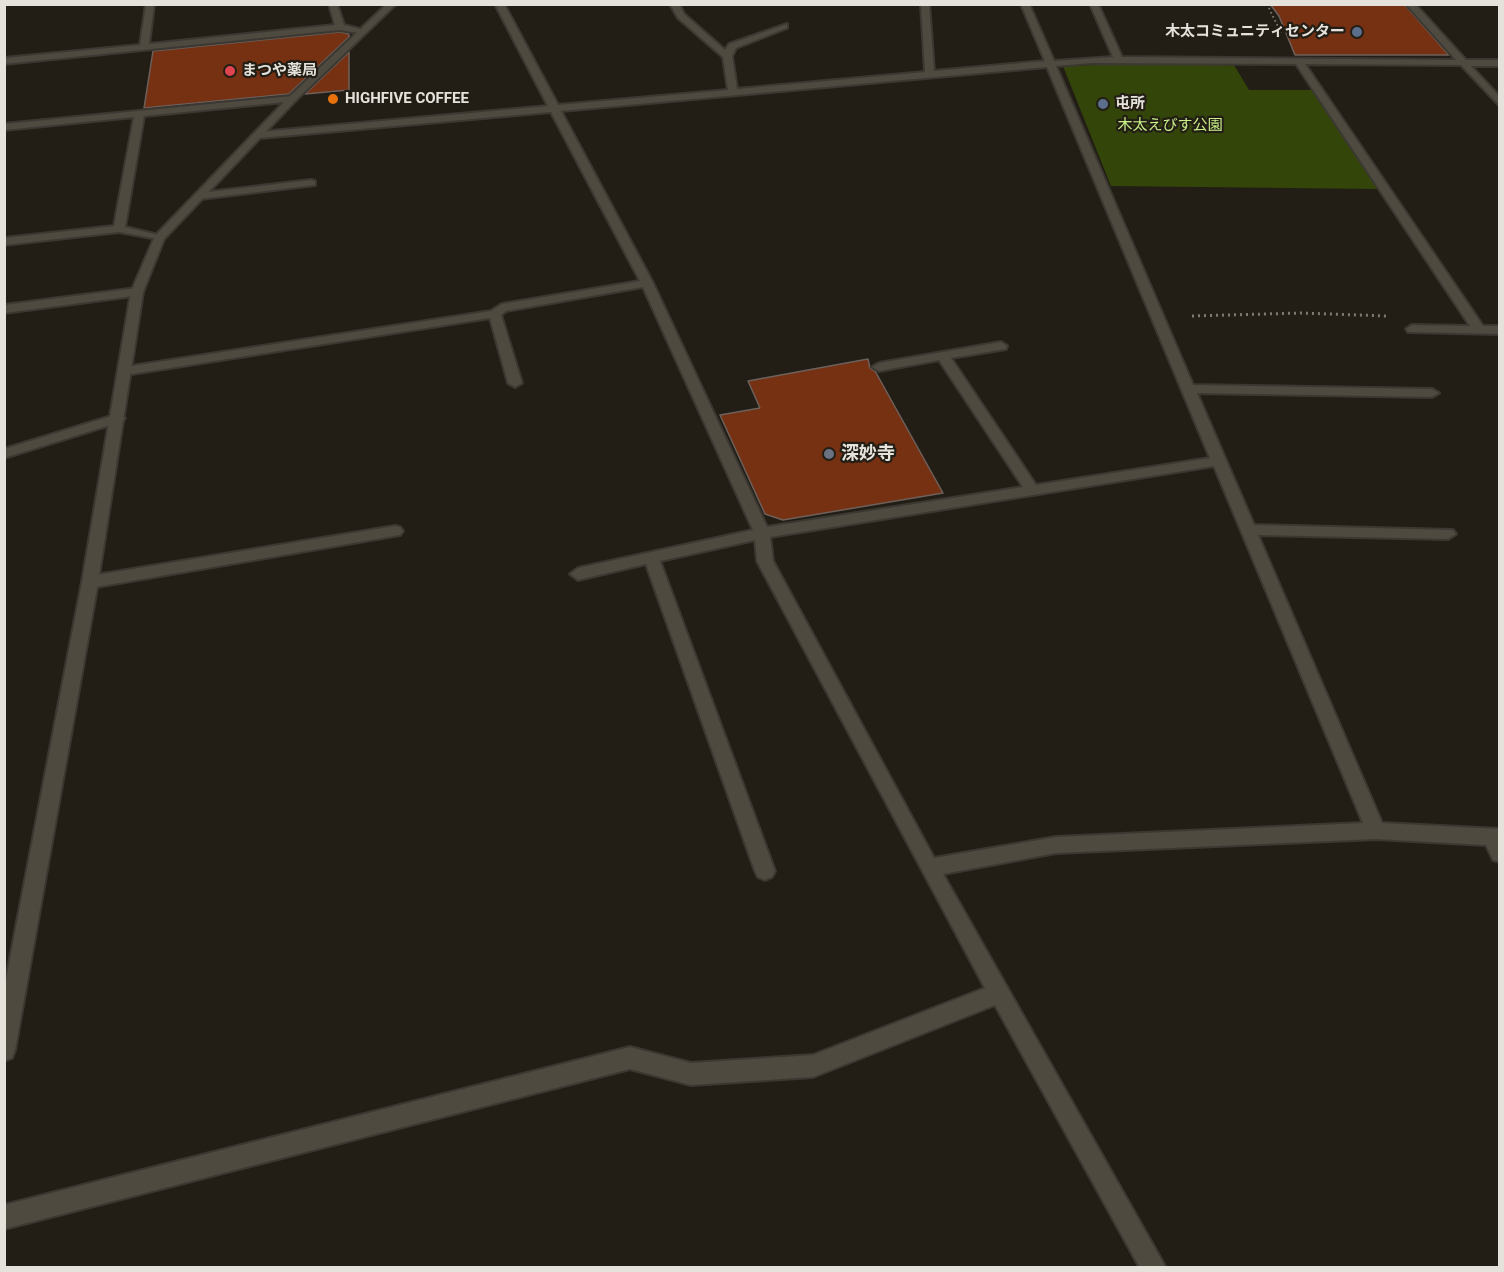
<!DOCTYPE html>
<html>
<head>
<meta charset="utf-8">
<style>
  body { margin:0 }
  #map { position:relative; width:1504px; height:1272px; overflow:hidden; background:#221e15; font-family:Roboto,sans-serif }
  canvas { display:block }
  .frame { position:absolute; inset:0; border:6px solid #e5e2dc; pointer-events:none }
</style>
</head>
<body>
<div id="map">
<canvas width="1504" height="1272"></canvas>
<div class="frame"></div>
</div>
<script>
const ctx = document.querySelector('canvas').getContext('2d');
ctx.lineJoin = 'round';
function fillPath(path, color) {
  ctx.fillStyle = color;
  ctx.fill(path, 'evenodd');
}
function shape(rows) {
  const path = new Path2D();
  for (const r of rows) {
    path.moveTo(r[0], r[1]);
    for (let i = 2; i < r.length; i += 2) path.lineTo(r[i], r[i + 1]);
  }
  return path;
}
function stroke(path, color, width, dash) {
  ctx.strokeStyle = color;
  ctx.lineWidth = width;
  ctx.lineCap = dash ? 'butt' : 'round';
  ctx.setLineDash(dash || []);
  ctx.stroke(path);
}
function label(font, color, halo, rows, align = 'center') {
  ctx.font = font + ' Roboto,"Noto Sans JP",sans-serif';
  ctx.lineWidth = 4.5;
  ctx.setLineDash([]);
  ctx.textBaseline = 'middle';
  ctx.strokeStyle = halo;
  ctx.fillStyle = color;
  for (const [text, x, y, turn = 0] of rows) {
    ctx.save();
    ctx.translate(x, y);
    ctx.rotate((+turn || 0) * Math.PI / 180);
    ctx.textAlign = isNaN(turn) ? turn : align;
    if (halo) ctx.strokeText(text, 0, 0);
    ctx.fillText(text, 0, 0);
    ctx.restore();
  }
}
const green = shape([
  [1126,64,1234,65,1249,90,1312,90,1378,189,1111,186,1063,66]
]);
const building = shape([
  [1270,4,1404,4,1449,55,1295,55,1279,16,1270,4],
  [340,32,349,34,349,37,289,94,144,108,153,51,340,32],
  [349,52,349,90,305,94,349,52],
  [868,359,870,368,875,371,943,493,783,520,765,514,720,415,760,408,748,381,868,359]
]);
const pathFar1 = shape([
  [1267,4,1281,33]
]);
const path = shape([
  [1192,316,1301,313,1386,316]
]);
const minor = shape([
  [146,4,154,4,149,44,335,25,329,4,337,4,344,25,368,31,364,34,340,30,4,64,4,58,140,45,146,4],
  [495,4,504,4,558,105,728,90,723,57,678,18,670,4,679,4,684,14,725,50,729,44,787,24,787,28,736,48,732,56,737,89,925,72,921,4,929,4,934,71,1045,61,1021,4,1029,4,1054,61,1113,57,1090,4,1098,4,1122,57,1456,60,1406,4,1415,4,1466,60,1500,60,1500,66,1471,66,1500,97,1500,106,1461,65,1305,64,1483,326,1500,326,1500,334,1408,332,1406,329,1412,325,1470,326,1296,64,1091,63,1056,66,1193,385,1432,389,1439,393,1432,397,1197,393,1254,525,1453,530,1456,534,1448,539,1258,535,1382,823,1500,829,1500,862,1493,860,1486,845,1376,839,1056,853,943,874,1166,1268,1140,1268,995,1005,813,1077,691,1085,630,1069,4,1229,4,1205,630,1047,691,1063,813,1055,985,988,757,561,755,540,660,561,775,871,772,877,765,880,758,877,755,871,646,564,578,580,570,574,578,568,753,530,643,287,506,311,501,315,522,383,515,387,508,383,490,318,125,375,118,371,125,367,491,311,502,304,640,281,551,112,260,138,255,135,260,132,548,106,495,4],
  [1047,67,1210,458,1036,485,951,358,1006,349,1007,346,1001,342,879,363,872,367,879,371,939,360,1023,487,767,527,653,283,561,111,1047,67],
  [1214,466,1363,823,1056,837,934,858,773,561,770,537,1214,466],
  [292,96,297,99,295,101,144,116,125,227,163,236,163,240,119,232,4,245,4,238,114,226,134,117,4,130,4,124,292,96],
  [311,180,315,181,315,185,200,199,195,196,200,193,311,180],
  [137,288,143,292,141,295,4,313,4,305,137,288],
  [118,414,125,418,123,421,4,458,4,449,118,414],
  [395,526,400,527,403,531,400,535,90,588,82,582,90,576,395,526]
]);
const tertiary = shape([
  [387,4,396,4,295,101,164,239,143,292,98,582,15,1050,12,1058,4,1061,4,990,82,582,131,292,155,236,289,97,387,4]
]);
const markers = [
  [1357,32,6,"#5c6f8a"],
  [230,71,6,"#e0444e"],
  [333,99,6,"#e8710a"],
  [1103,104,6,"#5c6f8a"],
  [829,454,6,"#6b7280"]
];
const farPoinames = [
  ["木太コミュニティセンター",1345,32,"right"],
  ["まつや薬局",242,71],
  ["HIGHFIVE COFFEE",345,99],
  ["屯所",1115,104]
];
const farParknames = [
  ["木太えびす公園",1170,126]
];
const poiNames = [
  ["深妙寺",841,454]
];
fillPath(green, '#344509');
fillPath(building, '#763012');
stroke(building, '#6d615c', 1.5);
stroke(minor, '#3b3832', 4);
stroke(tertiary, '#3b3832', 4);
stroke(pathFar1, '#7d7a72', 2, [1.5, 3]);
stroke(path, '#7d7a72', 3, [2, 4]);
fillPath(minor, '#4e4a40');
fillPath(tertiary, '#4e4a40');
for (const [x, y, r, color] of markers) {
  const dot = new Path2D();
  dot.arc(x, y, r, 0, 2 * Math.PI);
  ctx.fillStyle = color;
  ctx.fill(dot);
  stroke(dot, '#221e15', 2);
}
label('bold 15px', '#e5e2dc', '#221e15', farPoinames, 'left');
label('15px', '#c9ef87', '#221e15', farParknames);
label('bold 18px', '#e5e2dc', '#221e15', poiNames, 'left');
</script>
</body>
</html>
